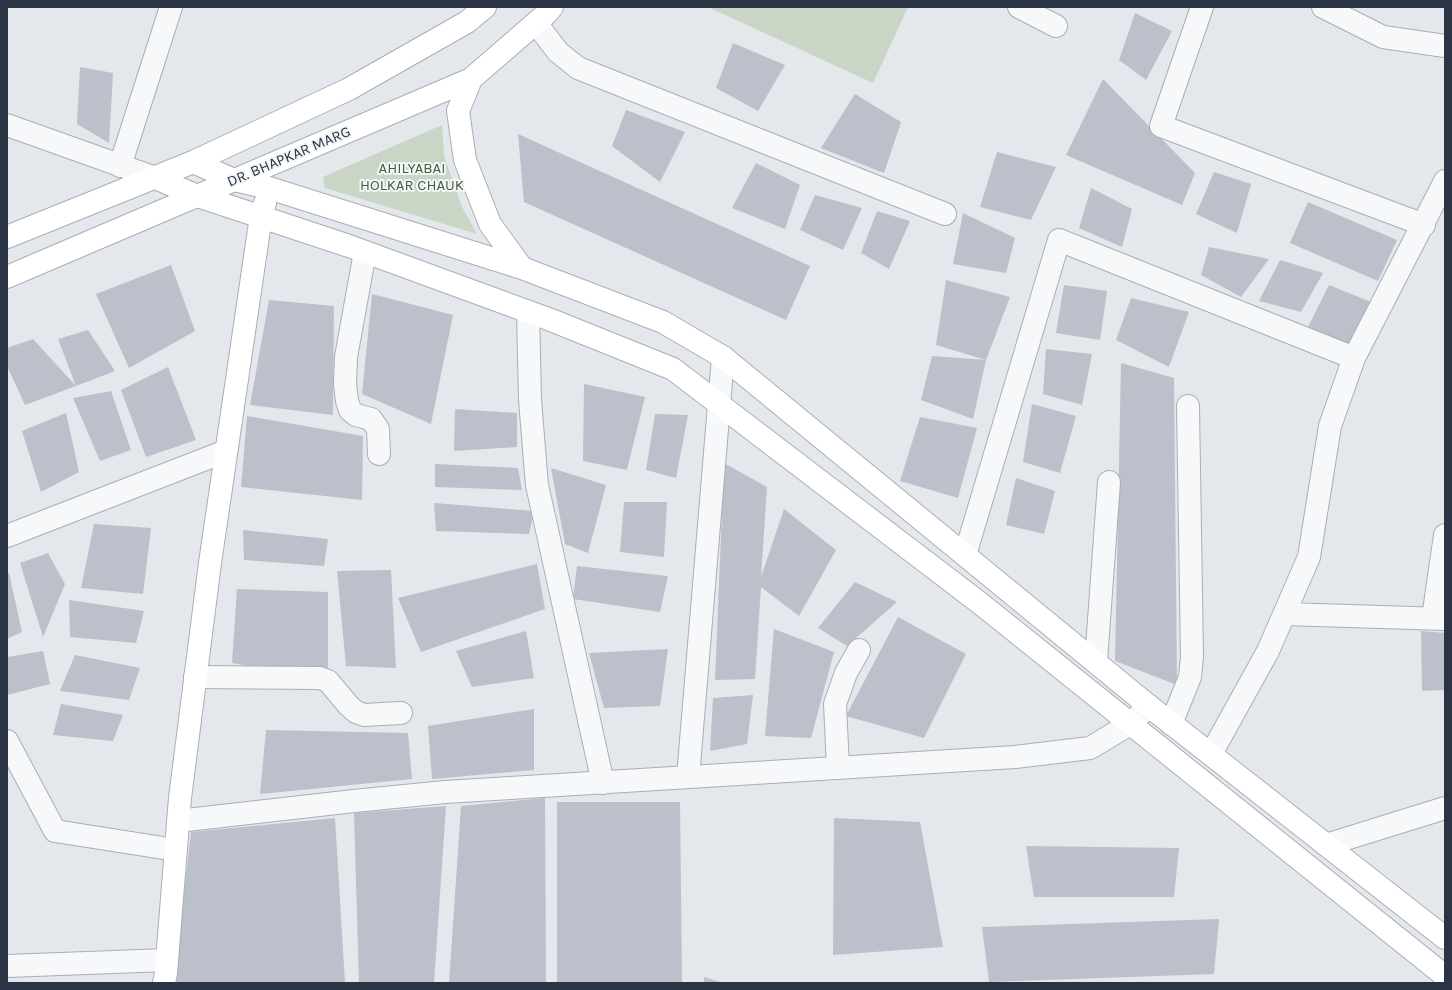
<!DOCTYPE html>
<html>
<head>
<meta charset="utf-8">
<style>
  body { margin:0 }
  #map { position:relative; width:1452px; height:990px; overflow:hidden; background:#e4e7ec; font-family:Karla,sans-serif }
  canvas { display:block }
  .frame { position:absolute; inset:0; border:8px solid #2b3445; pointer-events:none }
</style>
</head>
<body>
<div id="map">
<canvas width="1452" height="990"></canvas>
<div class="frame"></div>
</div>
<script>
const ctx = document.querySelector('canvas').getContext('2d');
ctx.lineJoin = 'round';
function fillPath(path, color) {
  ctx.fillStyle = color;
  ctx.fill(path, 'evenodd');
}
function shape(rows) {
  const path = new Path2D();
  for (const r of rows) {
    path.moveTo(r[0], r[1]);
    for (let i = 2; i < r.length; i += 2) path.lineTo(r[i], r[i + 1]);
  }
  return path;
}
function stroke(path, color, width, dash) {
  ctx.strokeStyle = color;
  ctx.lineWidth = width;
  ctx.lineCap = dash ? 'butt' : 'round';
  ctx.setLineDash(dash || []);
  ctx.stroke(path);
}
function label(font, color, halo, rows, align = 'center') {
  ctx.font = font + ' Karla,sans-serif';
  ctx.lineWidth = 4;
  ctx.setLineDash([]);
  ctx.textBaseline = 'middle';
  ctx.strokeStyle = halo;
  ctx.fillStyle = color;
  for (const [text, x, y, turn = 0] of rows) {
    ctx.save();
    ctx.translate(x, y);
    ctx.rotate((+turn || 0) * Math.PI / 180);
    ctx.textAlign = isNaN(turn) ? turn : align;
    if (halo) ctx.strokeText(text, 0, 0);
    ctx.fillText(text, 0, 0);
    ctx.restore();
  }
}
const green = shape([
  [708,7,908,7,873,83],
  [442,125,444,156,462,207,477,234,325,188,323,177]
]);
const building = shape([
  [1135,13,1172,31,1146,80,1119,60],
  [733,43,785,65,758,111,716,88],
  [80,67,113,73,109,143,77,124],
  [1103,79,1195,173,1182,205,1066,155],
  [855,94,901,122,884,173,821,148],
  [626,110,685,132,660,182,612,146],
  [518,134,810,266,786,320,524,202],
  [997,152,1056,167,1031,220,980,207],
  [756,163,800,185,785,229,732,208],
  [1214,172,1251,184,1237,233,1196,214],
  [1091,188,1132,209,1122,247,1079,228],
  [815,195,862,208,843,250,800,230],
  [1308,202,1397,240,1378,281,1290,243],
  [877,211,910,221,889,269,861,253],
  [963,213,1015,238,1006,273,953,264],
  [1209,247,1269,259,1241,297,1201,275],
  [1280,260,1323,273,1301,312,1259,301],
  [171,265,195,331,129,368,96,294],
  [946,280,1010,297,986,360,936,345],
  [1064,285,1107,291,1100,340,1056,333],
  [1329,285,1371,302,1348,345,1307,329],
  [372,294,453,315,431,424,362,394],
  [1131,298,1189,312,1169,367,1116,340],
  [269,300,334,306,333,415,250,405],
  [88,330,115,371,76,386,58,339],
  [33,339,76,386,25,405,7,366,7,348],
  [1046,349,1092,354,1082,405,1043,394],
  [932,356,986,360,973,419,921,400],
  [1121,363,1174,378,1177,685,1115,661],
  [168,367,196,440,146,457,121,390],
  [584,384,645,397,627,470,583,461],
  [111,391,131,450,100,461,73,398],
  [1032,404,1076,416,1060,473,1023,462],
  [455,409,517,413,517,447,454,451],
  [66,413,79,472,41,492,22,431],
  [655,414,688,415,676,478,646,470],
  [247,416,363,436,362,500,241,487],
  [920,417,977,428,958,498,900,481],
  [724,463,767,487,761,577,784,509,836,550,799,616,761,587,755,679,715,680],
  [435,464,518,468,522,490,435,487],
  [551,468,606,485,588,553,565,544],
  [1016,478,1055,491,1044,534,1006,525],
  [624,502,667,502,664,557,620,552],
  [434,503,534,511,529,534,436,531],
  [94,524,151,528,143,594,81,588],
  [243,530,328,539,324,566,244,560],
  [48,553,65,584,43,637,20,563],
  [537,564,545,609,421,652,398,598],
  [577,566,668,576,660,612,573,599],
  [391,570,396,668,346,666,337,571],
  [7,573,9,573,22,632,7,639],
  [855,582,897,602,847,646,818,628],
  [237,589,328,592,328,681,232,663],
  [69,600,144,611,136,643,70,637],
  [898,617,966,654,924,738,846,716],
  [774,629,834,652,811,738,765,736],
  [526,631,534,678,472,687,456,651],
  [1421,631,1445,633,1445,690,1422,691],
  [668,649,660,706,604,708,589,653],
  [43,651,50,684,7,695,7,657],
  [75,655,140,668,129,700,60,691],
  [753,695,747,744,710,751,713,698],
  [61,704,123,715,113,741,53,735],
  [534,709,534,770,432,779,428,726],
  [266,730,408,733,412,779,260,794],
  [545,798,546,983,449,983,461,806],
  [557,802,680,802,682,983,557,983],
  [446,806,434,983,359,983,354,813],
  [335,818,345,983,174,983,191,832],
  [834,818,920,822,943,947,833,955],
  [1026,846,1179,848,1174,897,1034,897],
  [1219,919,1214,974,989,982,982,927],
  [704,977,723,983,704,983]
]);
const street = shape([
  [1019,7,1056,26],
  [1202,7,1161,126,1424,225],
  [1323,7,1383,37,1445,46],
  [536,23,558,52,578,68,945,214],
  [7,125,153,177],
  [120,166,171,7],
  [365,252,346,357,345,384,347,401,350,410,356,415,371,419,378,429,379,454],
  [528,312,530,400,537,485,603,783],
  [7,536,226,451],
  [965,555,1059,240,1354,358],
  [1285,614,1445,619],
  [1433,618,1445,535],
  [1096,661,1109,482],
  [195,677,320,678,328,681,349,706,356,712,364,715,401,713],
  [1171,724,1190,677,1192,657,1188,406],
  [7,741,55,831,176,850],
  [1211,754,1268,651,1309,557,1330,426,1354,358,1445,181],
  [838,768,835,704,846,673,859,650],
  [688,777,723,357],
  [178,821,354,801,445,792,1015,757,1090,748,1130,724,1149,706],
  [1326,845,1445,808],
  [7,966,167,960]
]);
const secondary = shape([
  [471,79,458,111,465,160,490,224,522,268],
  [193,162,234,180,269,188,522,268,663,322,723,357,1149,706,1445,938],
  [153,177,195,195,349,246,551,320,673,369,981,604,1445,976],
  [7,237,193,162,349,89,467,22,485,7],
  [7,277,471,79,546,14,552,7],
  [164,983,166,973,180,798,210,563,261,216,265,203]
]);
const streetNames = [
  ["DR. BHAPKAR MARG",289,157,-23]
];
const parkNames = [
  ["AHILYABAI",412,169],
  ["HOLKAR CHAUK",412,186]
];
fillPath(green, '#c9d6c5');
fillPath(building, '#bbc0ca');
stroke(street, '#a9aeb7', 24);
stroke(secondary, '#a9aeb7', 24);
stroke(street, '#f7f8fa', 22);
stroke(secondary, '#fff', 22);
label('15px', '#2b3445', '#f4f6f9', streetNames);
label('15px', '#3f6138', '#f4f6f9', parkNames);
</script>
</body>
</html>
